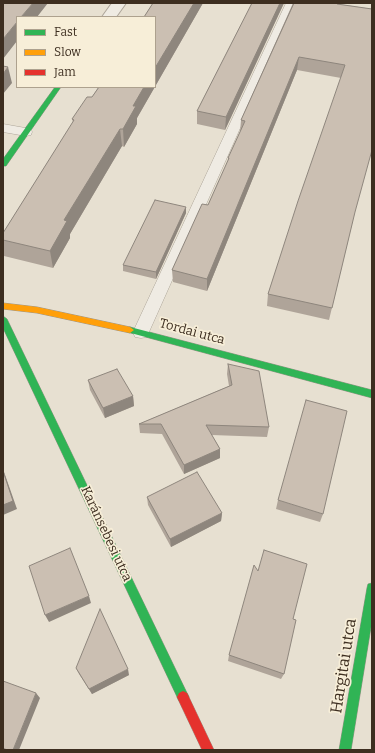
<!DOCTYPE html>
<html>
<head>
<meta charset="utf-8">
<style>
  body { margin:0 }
  #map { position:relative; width:375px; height:753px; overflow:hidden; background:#e7e0d1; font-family:Bitter,serif }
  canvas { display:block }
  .frame { position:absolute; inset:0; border:4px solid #3d2e20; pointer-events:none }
  .legend { position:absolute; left:16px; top:16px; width:140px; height:72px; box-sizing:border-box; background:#f7eed8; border:1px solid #ada18e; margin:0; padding:5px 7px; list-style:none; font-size:12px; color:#3d2e20 }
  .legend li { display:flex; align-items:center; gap:8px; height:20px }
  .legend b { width:20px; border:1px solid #ada18e }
</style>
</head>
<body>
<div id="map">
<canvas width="375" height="753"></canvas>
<div class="frame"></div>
<ul class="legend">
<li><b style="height:5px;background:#30b455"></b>Fast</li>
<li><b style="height:5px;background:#ff9f0a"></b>Slow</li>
<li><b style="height:5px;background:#e5322d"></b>Jam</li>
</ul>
</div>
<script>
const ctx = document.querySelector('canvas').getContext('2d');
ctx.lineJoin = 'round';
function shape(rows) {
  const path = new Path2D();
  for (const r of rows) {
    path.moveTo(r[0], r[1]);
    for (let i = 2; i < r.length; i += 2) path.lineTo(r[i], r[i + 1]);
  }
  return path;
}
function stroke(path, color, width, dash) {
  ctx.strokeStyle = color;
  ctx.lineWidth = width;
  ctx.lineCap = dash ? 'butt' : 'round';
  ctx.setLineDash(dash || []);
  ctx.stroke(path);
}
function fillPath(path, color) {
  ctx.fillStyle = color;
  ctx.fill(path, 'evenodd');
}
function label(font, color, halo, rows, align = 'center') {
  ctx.font = font + ' Bitter,serif';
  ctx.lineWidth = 3.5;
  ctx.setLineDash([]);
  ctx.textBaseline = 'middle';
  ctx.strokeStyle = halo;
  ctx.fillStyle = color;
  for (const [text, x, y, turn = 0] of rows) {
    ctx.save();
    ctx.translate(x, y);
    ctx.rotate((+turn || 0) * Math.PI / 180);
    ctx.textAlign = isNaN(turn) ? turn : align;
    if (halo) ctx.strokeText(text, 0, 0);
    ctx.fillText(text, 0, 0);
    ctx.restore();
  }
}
const lane = shape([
  [286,3,296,3,149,332,147,337,141,338,135,337,133,332,286,3],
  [3,124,31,129,32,132,31,135,26,136,3,132,3,124]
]);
const street = shape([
  [112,3,126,3,116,17,102,17,112,3]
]);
const fast = shape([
  [55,87,61,87,6,166,3,166,3,159,55,87],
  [3,316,7,319,187,693,189,697,187,701,183,703,179,701,3,328,3,316],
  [130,327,372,390,372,398,127,332,126,330,127,328,130,327],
  [372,583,372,621,351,750,339,750,367,588,368,584,372,583]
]);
const slow = shape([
  [3,303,37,307,130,327,134,330,130,333,37,313,3,309,3,303]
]);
const jam = shape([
  [183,691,187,693,214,750,202,750,177,697,179,693,183,691]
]);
const wall = shape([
  [153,3,203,3,137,118,137,124,124,147,122,146,70,234,70,238,53,268,4,256,3,253,3,233,73,122,72,119,92,97],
  [252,3,284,3,225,130,197,124,197,111],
  [293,3,340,3,339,4,372,9,353,220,329,320,267,306,268,294,341,78,297,70,207,291,173,282,172,270,208,205,228,162,228,158,240,132,241,120],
  [186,207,186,213,156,279,123,271,123,265],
  [228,364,269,427,267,437,212,435,220,449,220,458,184,474,162,434,140,433,139,424,229,386,227,374],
  [88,380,133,396,134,406,105,418,90,390],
  [147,497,222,513,221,521,171,547,148,505],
  [278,500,323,514,320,522,276,509],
  [258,571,293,619,284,674,281,679,228,661,229,655],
  [76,668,129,675,92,694,79,674]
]);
const shadedWall = shape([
  [33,3,48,3,37,17,21,17],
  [194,3,203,3,137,118,137,124,124,147,123,129,133,106,144,87,155,87,155,68],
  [280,3,284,3,225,130,226,117],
  [17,22,17,41,3,59,3,39],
  [299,57,297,70,207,291,207,279],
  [8,67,12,83,3,94,3,74],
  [120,129,122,146,70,234,70,238,53,268,50,251,64,220],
  [186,207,186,213,156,279,156,272],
  [133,396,134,406,105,418,103,408],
  [220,449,220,458,184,474,184,465],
  [3,469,17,509,3,515],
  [222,513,221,521,171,547,170,539],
  [89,596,91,603,49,622,45,615],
  [128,669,129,675,92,694,89,689],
  [36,693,40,698,19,750,13,750]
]);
const building = shape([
  [3,3,33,3,21,17,17,17,17,22,3,39,3,3],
  [153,3,194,3,155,68,155,17,144,17,153,3],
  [252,3,280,3,226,117,197,111,252,3],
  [294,3,338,3,337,4,372,9,372,150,355,212,332,308,268,294,298,201,345,65,299,57,207,279,172,270,202,204,208,205,229,158,228,158,245,121,241,120,294,3],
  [3,66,8,67,3,74,3,66],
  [99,87,144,87,133,106,136,106,123,129,120,129,64,220,67,221,50,251,3,240,3,233,74,120,72,119,87,97,92,97,99,87],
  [155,200,186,207,156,272,123,265,155,200],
  [228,364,259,371,269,427,206,425,220,449,184,465,161,424,139,424,232,385,228,364],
  [117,369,133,396,103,408,88,380,117,369],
  [306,400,347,411,323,514,278,500,306,400],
  [3,471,13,501,3,505,3,471],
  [197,472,222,513,170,539,147,497,197,472],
  [70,548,89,596,45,615,29,566,70,548],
  [264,550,307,564,293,619,296,620,284,674,229,655,254,565,258,571,264,550],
  [100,609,128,669,89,689,76,668,100,609],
  [3,681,36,693,13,750,7,750,3,748,3,681]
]);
const streetNames = [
  ["Tordai utca",192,332,15],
  ["Karánsebesi utca",106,534,65]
];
const nearStreetnames = [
  ["Hargitai utca",344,666,-81]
];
stroke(lane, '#ada599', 1);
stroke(street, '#ada599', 2);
stroke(fast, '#9c958a', 1);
stroke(slow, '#9c958a', 1);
stroke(jam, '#9c958a', 1);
fillPath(lane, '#efebe3');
fillPath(street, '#efebe3');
fillPath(fast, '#30b455');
fillPath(slow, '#ff9f0a');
fillPath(jam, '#e5322d');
fillPath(wall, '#afa499');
fillPath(shadedWall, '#8e867d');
fillPath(building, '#cbbfb2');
stroke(building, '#8e867d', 1);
label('13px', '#3d2e20', '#f7eed8', streetNames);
label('16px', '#3d2e20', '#f7eed8', nearStreetnames);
</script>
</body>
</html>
